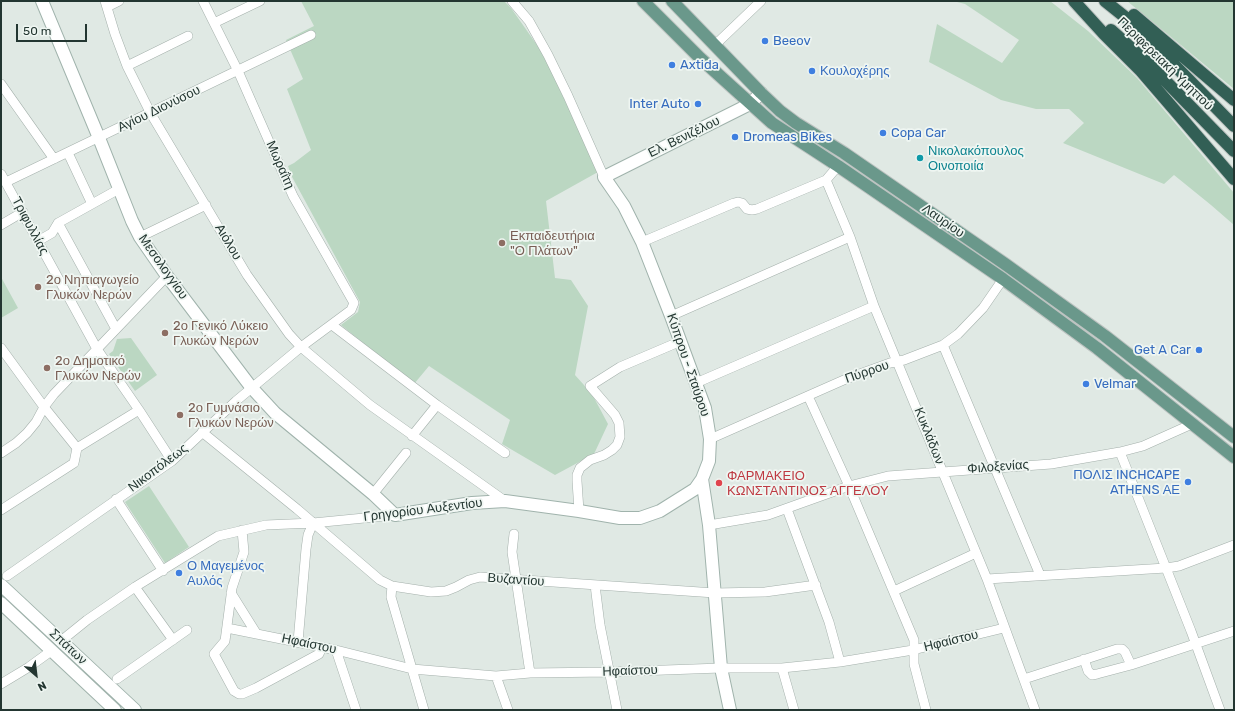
<!DOCTYPE html>
<html>
<head>
<meta charset="utf-8">
<style>
  body { margin:0 }
  #map { position:relative; width:1235px; height:711px; overflow:hidden; background:#e0e9e4; font-family:Rubik,sans-serif }
  canvas { display:block }
  .frame { position:absolute; inset:0; border:2px solid #233631; pointer-events:none }
  .north { position:absolute; left:16px; top:655px; width:40px; height:40px; -webkit-text-stroke:3px #eff6f2; paint-order:stroke; rotate:152deg; font-size:11px; font-weight:700; line-height:16px; text-align:center; color:#233631 }
  .north::after { content:''; display:block; margin:auto; width:14px; height:18px; background:#233631; clip-path:polygon(50% 0,100% 100%,50% 72%,0 100%) }
  .scale { position:absolute; left:16px; top:24px; width:71px; height:18px; box-sizing:border-box; border:2px solid #233631; border-top:0; padding-left:5px; font-size:12px; line-height:14px; white-space:nowrap; color:#233631; -webkit-text-stroke:3px #eff6f2; paint-order:stroke }
</style>
</head>
<body>
<div id="map">
<canvas width="1235" height="711"></canvas>
<div class="frame"></div>
<div class="north">N</div>
<div class="scale">50 m</div>
</div>
<script>
const ctx = document.querySelector('canvas').getContext('2d');
ctx.lineJoin = 'round';
function fillPath(path, color) {
  ctx.fillStyle = color;
  ctx.fill(path, 'evenodd');
}
function shape(rows) {
  const path = new Path2D();
  for (const r of rows) {
    path.moveTo(r[0], r[1]);
    for (let i = 2; i < r.length; i += 2) path.lineTo(r[i], r[i + 1]);
  }
  return path;
}
function stroke(path, color, width, dash) {
  ctx.strokeStyle = color;
  ctx.lineWidth = width;
  ctx.lineCap = dash ? 'butt' : 'round';
  ctx.setLineDash(dash || []);
  ctx.stroke(path);
}
function label(font, color, halo, rows, align = 'center') {
  ctx.font = font + ' Rubik,sans-serif';
  ctx.lineWidth = 3.5;
  ctx.setLineDash([]);
  ctx.textBaseline = 'middle';
  ctx.strokeStyle = halo;
  ctx.fillStyle = color;
  for (const [text, x, y, turn = 0] of rows) {
    ctx.save();
    ctx.translate(x, y);
    ctx.rotate((+turn || 0) * Math.PI / 180);
    ctx.textAlign = isNaN(turn) ? turn : align;
    if (halo) ctx.strokeText(text, 0, 0);
    ctx.fillText(text, 0, 0);
    ctx.restore();
  }
}
const green = shape([
  [301,1,504,1,511,8,544,55,598,172,546,201,555,278,571,280,588,306,575,375,592,394,608,424,594,454,555,475,502,444,510,420,429,366,414,384,341,325,358,312,360,302,291,175,288,166,294,163,311,150,287,89,303,79,286,40,314,26],
  [953,1,1050,1,1088,31,1137,78,1234,193,1234,225,1211,205,1174,175,1164,184,1063,143,1084,123,1069,109,1036,109,1001,100,929,62,937,24,1002,63,1019,40,965,4],
  [1127,1,1234,1,1234,89,1176,41],
  [1,277,18,308,1,318],
  [131,338,157,375,135,391,109,354,113,351,117,339],
  [149,486,189,547,165,563,125,502]
]);
const street = shape([
  [105,1,115,34,127,66,151,114,247,275,289,334,301,347,370,405,505,501],
  [512,1,529,21,548,55,568,96,604,177],
  [107,7,119,1],
  [214,23,260,1],
  [715,45,761,1],
  [127,66,188,36],
  [1,84,54,159],
  [68,153,92,204],
  [838,166,826,180,850,237,874,306,987,579,1035,710],
  [1,174,97,349,139,410,172,461],
  [6,182,311,35],
  [58,223,116,329],
  [1,225,23,212],
  [140,237,206,205],
  [38,241,52,233,58,223,119,189],
  [642,242,734,203,738,202,742,203,747,209,752,210,757,209,826,180],
  [671,316,850,237],
  [332,325,437,405,505,453],
  [943,345,1040,575],
  [1,348,44,407,77,448],
  [696,383,874,306],
  [808,396,849,486,914,640,914,664,926,710],
  [202,432,297,509,380,580,392,586,431,592,446,591,456,587,469,580,480,577,715,593,765,592,816,585],
  [412,436,437,405],
  [710,439,846,379,890,363,904,360,943,345,958,334,983,308,1003,279],
  [1120,452,1191,631,1220,710],
  [1,453,16,443,27,433,36,422,44,407,54,394,167,276],
  [373,494,406,453],
  [116,499,163,571],
  [787,509,829,622,840,662],
  [1,510,74,463,77,448,139,410],
  [579,511,577,481,577,475,580,468,590,460,604,455,612,450,617,445,620,437,619,423,615,415,590,386,620,367,681,341],
  [709,525,768,515,849,486,888,476,1051,464,1120,452,1143,446,1192,424],
  [242,530,244,552,232,588,225,641,214,654,234,691,239,694,242,694,256,688,319,654,322,647],
  [514,534,512,552,530,673],
  [7,576,172,461,236,401,301,347,351,310,354,303,293,196,238,71,203,1],
  [987,579,1166,568,1179,566,1234,545],
  [595,585,600,625,617,710],
  [392,586,391,597,424,710],
  [135,587,173,640],
  [894,591,976,553],
  [231,593,256,633],
  [227,628,336,650,412,669,496,676,530,673,610,672,721,668,782,668,840,662,913,650,1004,628],
  [61,641,87,620,135,587,218,536,266,525,313,523,395,515],
  [298,642,306,549,308,535,313,523],
  [336,650,356,710],
  [1084,659,1088,671,1092,675,1097,674,1131,665,1234,631],
  [782,668,794,710],
  [496,676,508,710],
  [117,679,187,630],
  [1024,679,1117,649,1122,649,1125,652,1131,665],
  [1,684,29,667,51,651]
]);
const secondary = shape([
  [42,1,99,138,132,221,140,237,167,276,251,387,275,413,373,494,395,515,472,503,505,501,579,511,620,518,640,518,660,511,695,489,702,479,709,461,710,439,705,408,671,316,642,242,624,206,604,177,750,104,761,93],
  [702,479,709,525,721,668,730,710],
  [1,585,135,710],
  [1,603,115,710]
]);
const primary = shape([
  [643,1,700,58,772,123,838,166,1003,279,1097,348,1234,457],
  [672,1,761,93,780,111,796,123,844,153,1005,264,1105,336,1234,437]
]);
const highway = shape([
  [1074,1,1104,34,1141,71,1234,179],
  [1105,1,1135,25,1150,40,1234,126],
  [1134,15,1234,100],
  [1111,30,1148,63,1234,151]
]);
const markers = [
  [765,41,4,"#3f7fe0"],
  [672,65,4,"#3f7fe0"],
  [812,71,4,"#3f7fe0"],
  [698,104,4,"#3f7fe0"],
  [883,133,4,"#3f7fe0"],
  [735,137,4,"#3f7fe0"],
  [920,158,4,"#0f9aa8"],
  [502,243,4,"#8d6e63"],
  [38,287,4,"#8d6e63"],
  [165,333,4,"#8d6e63"],
  [1199,350,4,"#3f7fe0"],
  [47,368,4,"#8d6e63"],
  [1086,384,4,"#3f7fe0"],
  [180,415,4,"#8d6e63"],
  [1188,482,4,"#3f7fe0"],
  [719,483,4,"#e0444e"],
  [179,573,4,"#3f7fe0"]
];
const shopNames = [
  ["Beeov",773,41],
  ["Axtida",680,65],
  ["Κουλοχέρης",820,71],
  ["Inter Auto",690,104,"right"],
  ["Copa Car",891,133],
  ["Dromeas Bikes",743,137],
  ["Get A Car",1191,350,"right"],
  ["Velmar",1094,384],
  ["ΠΟΛΙΣ INCHCAPE",1180,475,"right"],
  ["ATHENS ΑΕ",1180,490,"right"],
  ["Ο Μαγεμένος",187,566],
  ["Αυλός",187,581]
];
const streetNames = [
  ["Περιφερειακή Υμηττού",1165,64,44],
  ["Αγίου Διονύσου",159,109,-26],
  ["Ελ. Βενιζέλου",684,137,-26],
  ["Μωραΐτη",280,165,66],
  ["Λαυρίου",943,221,35],
  ["Τριφυλλίας",30,226,62],
  ["Αιόλου",228,242,59],
  ["Μεσολογγίου",163,267,55],
  ["Κύπρου - Σταύρου",688,365,71],
  ["Πύρρου",867,372,-19],
  ["Κυκλάδων",929,436,68],
  ["Φιλοξενίας",998,467,-4],
  ["Νικοπόλεως",158,468,-37],
  ["Γρηγορίου Αυξεντίου",423,510,-7],
  ["Βυζαντίου",516,580,4],
  ["Ηφαίστου",951,641,-14],
  ["Ηφαίστου",309,644,12],
  ["Σπάτων",68,647,43],
  ["Ηφαίστου",630,671,-2]
];
const cultureNames = [
  ["Νικολακόπουλος",928,151],
  ["Οινοποιία",928,166]
];
const educationNames = [
  ["Εκπαιδευτήρια",510,236],
  ["\"Ο Πλάτων\"",510,251],
  ["2ο Νηπιαγωγείο",46,280],
  ["Γλυκών Νερών",46,295],
  ["2ο Γενικό Λύκειο",173,326],
  ["Γλυκών Νερών",173,341],
  ["2ο Δημοτικό",55,361],
  ["Γλυκών Νερών",55,376],
  ["2ο Γυμνάσιο",188,408],
  ["Γλυκών Νερών",188,423]
];
const healthNames = [
  ["ΦΑΡΜΑΚΕΙΟ",727,476],
  ["ΚΩΝΣΤΑΝΤΙΝΟΣ ΑΓΓΕΛΟΥ",727,491]
];
fillPath(green, '#bbd7c2');
stroke(street, '#a4b0ab', 10);
stroke(secondary, '#a0b3ac', 14);
stroke(primary, '#bdc3c1', 14);
stroke(highway, '#bdc3c1', 14);
stroke(street, '#fff', 9);
stroke(secondary, '#fff', 12);
stroke(primary, '#6a988b', 12);
stroke(highway, '#325f55', 12);
for (const [x, y, r, color] of markers) {
  const dot = new Path2D();
  dot.arc(x, y, r, 0, 2 * Math.PI);
  ctx.fillStyle = color;
  ctx.fill(dot);
  stroke(dot, '#eff6f2', 1.5);
}
label('13px', '#366cbe', '#eff6f2', shopNames, 'left');
label('13px', '#233631', '#eff6f2', streetNames);
label('13px', '#0d838f', '#eff6f2', cultureNames, 'left');
label('13px', '#785e54', '#eff6f2', educationNames, 'left');
label('13px', '#be3a42', '#eff6f2', healthNames, 'left');
</script>
</body>
</html>
